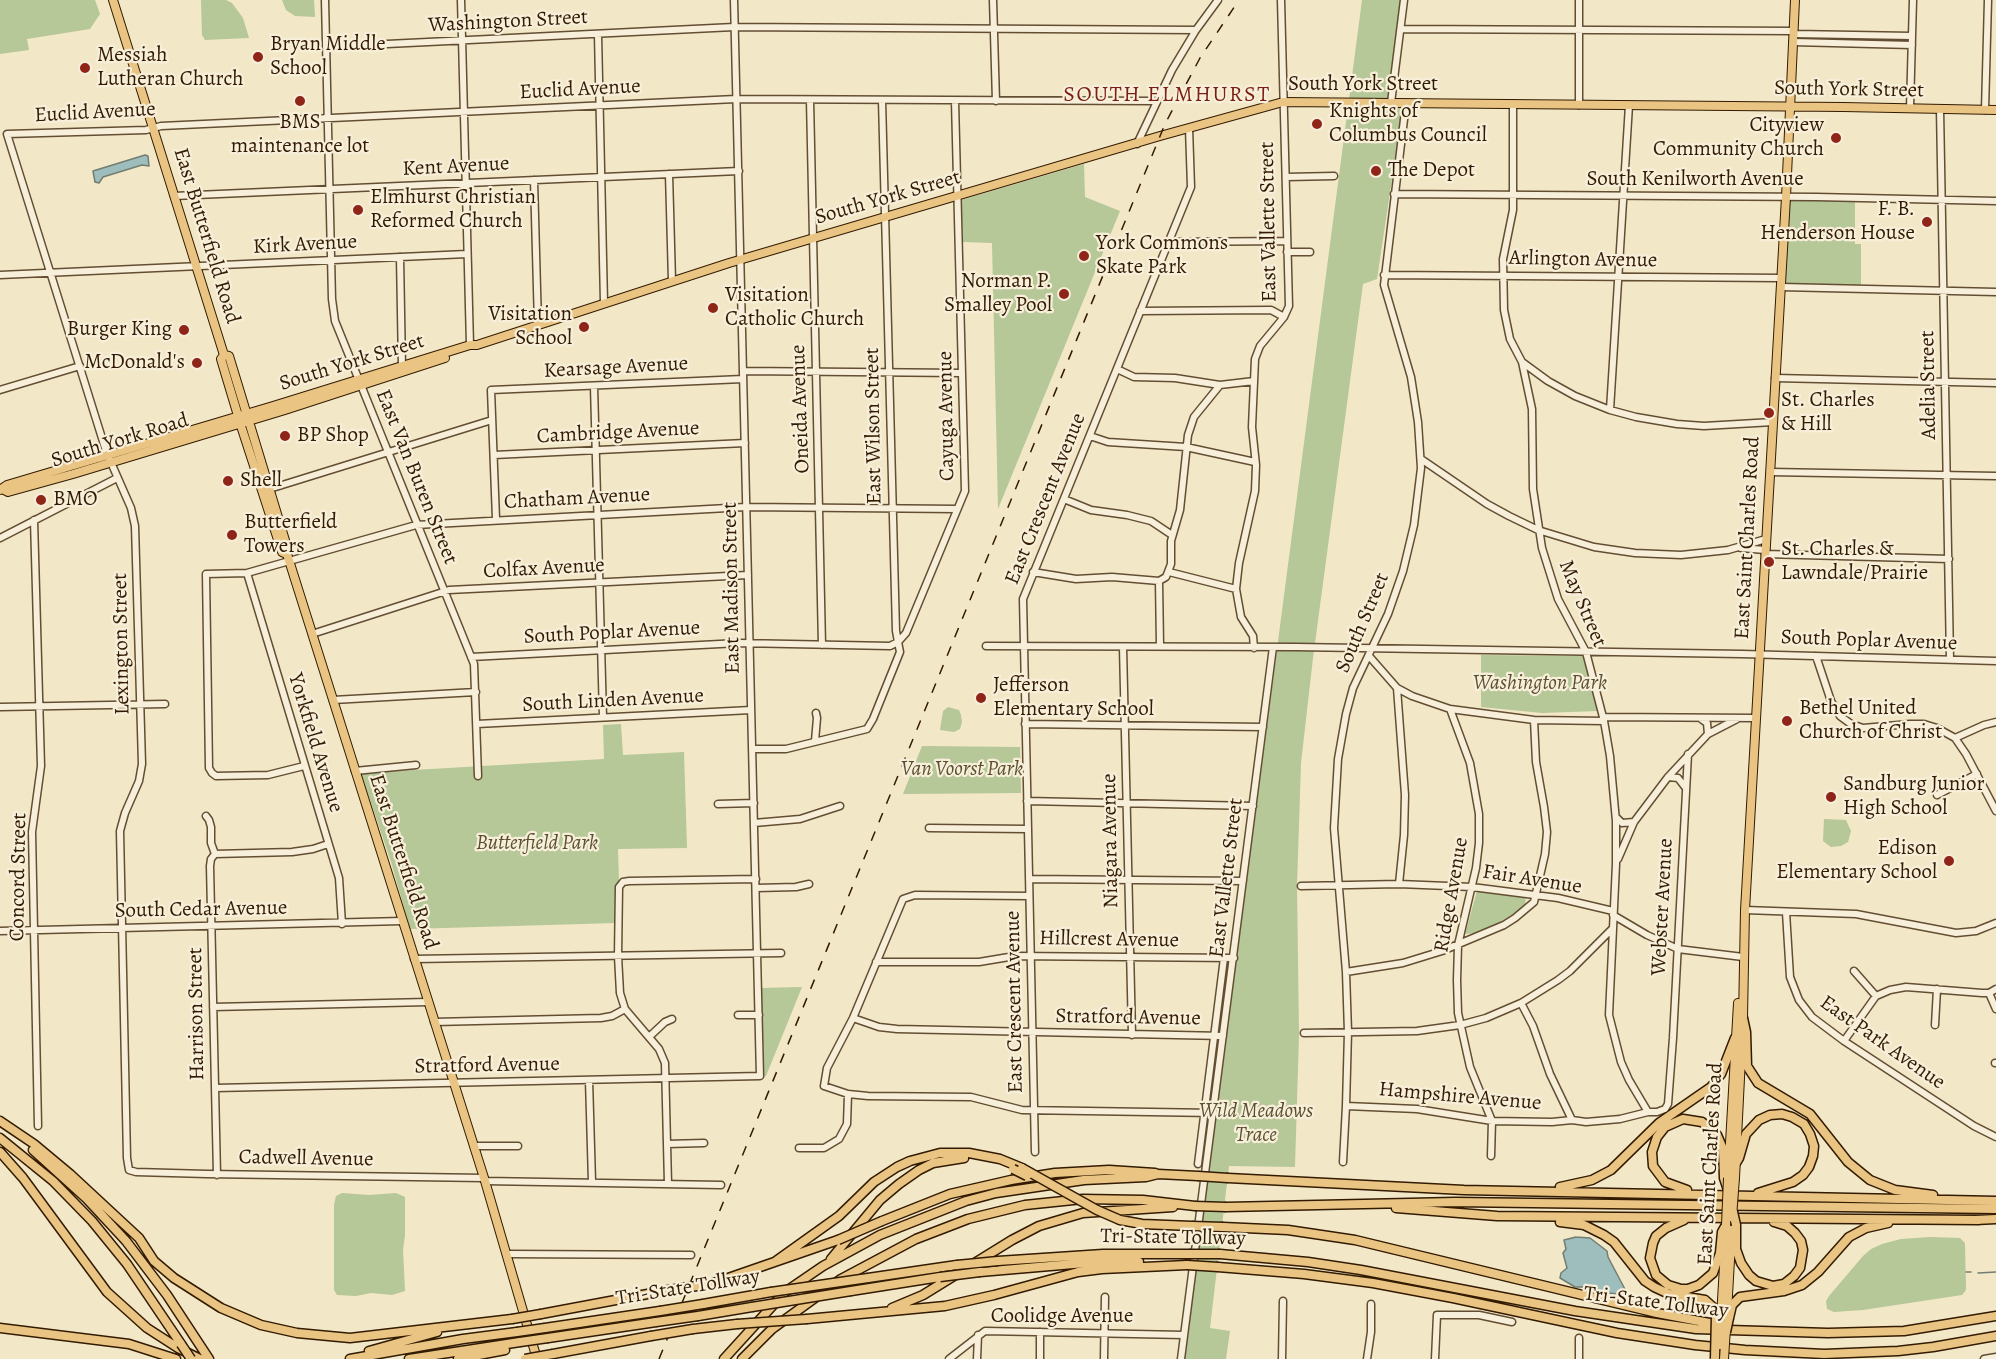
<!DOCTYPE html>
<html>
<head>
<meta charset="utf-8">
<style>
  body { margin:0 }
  canvas { display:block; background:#f2e7c6 }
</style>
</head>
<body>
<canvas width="1996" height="1359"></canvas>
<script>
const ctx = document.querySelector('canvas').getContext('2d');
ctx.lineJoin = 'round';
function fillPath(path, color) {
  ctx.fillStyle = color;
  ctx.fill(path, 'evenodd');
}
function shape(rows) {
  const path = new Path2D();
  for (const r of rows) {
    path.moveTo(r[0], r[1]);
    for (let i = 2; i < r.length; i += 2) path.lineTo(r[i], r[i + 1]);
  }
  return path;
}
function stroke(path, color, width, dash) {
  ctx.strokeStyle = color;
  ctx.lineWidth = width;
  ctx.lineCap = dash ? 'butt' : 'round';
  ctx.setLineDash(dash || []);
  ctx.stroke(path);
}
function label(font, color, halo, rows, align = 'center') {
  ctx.font = font + ' Alegreya,serif';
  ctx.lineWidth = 4.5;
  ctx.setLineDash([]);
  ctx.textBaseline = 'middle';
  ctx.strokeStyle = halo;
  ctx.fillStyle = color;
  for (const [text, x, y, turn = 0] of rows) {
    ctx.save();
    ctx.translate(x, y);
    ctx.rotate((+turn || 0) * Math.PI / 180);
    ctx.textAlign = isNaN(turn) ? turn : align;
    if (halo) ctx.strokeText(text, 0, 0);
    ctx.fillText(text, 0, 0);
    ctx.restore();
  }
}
const green = shape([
  [0,0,95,0,100,14,90,29,27,39,29,50,0,54],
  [201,0,226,0,232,3,243,18,249,38,205,40,202,35],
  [282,0,314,0,315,17,295,16,286,10],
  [1362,0,1403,0,1388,105,1403,106,1377,279,1363,284,1313,658,1301,763,1297,886,1299,1035,1295,1167,1229,1166,1210,1328,1230,1331,1226,1359,1184,1359],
  [1084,164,1085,197,1120,211,998,509,992,243,963,242,961,200],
  [1789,199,1855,201,1855,244,1861,244,1861,286,1784,284],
  [1481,655,1583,656,1598,711,1542,713,1481,707],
  [948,707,959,710,961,715,962,722,960,729,954,732,940,730,943,711],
  [621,724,623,755,684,752,687,848,618,849,619,881,615,889,616,923,410,929,391,862,361,773,604,759,603,725],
  [922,746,1020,747,1021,793,903,794],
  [1824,819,1846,820,1851,831,1848,842,1841,846,1831,847,1823,841],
  [1477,891,1526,896,1525,906,1510,917,1478,933,1465,934],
  [802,987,766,1076,762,1076,760,988],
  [342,1193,369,1195,396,1193,405,1197,405,1235,403,1250,405,1291,392,1295,371,1293,356,1296,337,1295,334,1290,334,1205,336,1196],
  [1930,1237,1960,1238,1965,1243,1966,1290,1962,1295,1863,1310,1834,1312,1827,1309,1826,1301,1829,1296,1863,1256,1871,1249,1882,1244,1901,1239]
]);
const water = shape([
  [145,155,148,156,149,166,142,165,103,177,99,183,95,182,93,171,145,155],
  [1576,1237,1590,1238,1607,1251,1608,1257,1628,1295,1598,1292,1590,1287,1575,1287,1560,1278,1561,1273,1567,1268,1563,1253,1566,1249,1564,1240,1576,1237]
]);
const stream = shape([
  [1966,1272,1971,1272],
  [1978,1273,1996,1272]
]);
const minor = shape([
  [325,0,332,299,335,321,474,664,478,776],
  [461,0,470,345],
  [993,0,996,101],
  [1579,0,1579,105],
  [1401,29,1794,31],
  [1794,34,1912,36],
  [598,35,604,303],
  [1793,42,1912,45],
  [326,47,734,27,1196,30],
  [810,100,822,645],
  [1391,103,1404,0],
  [1513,104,1513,210,1503,259,1504,310,1510,339,1522,362,1532,409,1533,489,1542,548,1558,599,1586,652,1604,721,1610,756,1616,821,1616,864,1609,1015,1621,1062,1629,1080,1648,1112],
  [1910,108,1913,0],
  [1940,109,1950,659],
  [1985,110,1988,0],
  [1137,144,1172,70,1196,30,1218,0],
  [669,174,672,281],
  [1286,177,1334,176],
  [534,180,538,325],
  [1394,194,1816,197,1996,201],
  [174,196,739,171],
  [1168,242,1287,241],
  [1287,252,1310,252],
  [400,257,402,367],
  [0,275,467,254],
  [1384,275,1781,278],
  [1781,287,1996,292],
  [1140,311,1271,310,1284,317],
  [1522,362,1548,381,1575,396,1610,410,1636,417,1677,424,1704,426,1773,422],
  [1117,369,1134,377,1175,378,1220,385],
  [743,371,962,373],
  [1775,378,1996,383],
  [594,386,603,717],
  [0,390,80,366],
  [1610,410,1629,105],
  [1090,436,1108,442,1186,447,1255,462],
  [494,455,745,443],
  [1421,459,1487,504,1509,516,1538,530,1594,547,1635,553,1681,555,1728,550,1766,539],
  [1770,472,1996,476],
  [266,490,492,420],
  [1064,499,1091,510,1127,515,1151,521,1172,535],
  [496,519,491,390,743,379],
  [34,520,41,766,32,832,38,1126],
  [0,538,117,478],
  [1741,548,1765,550],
  [1765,554,1949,559],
  [1033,572,1076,579,1112,577,1159,581],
  [1169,572,1236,589],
  [247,573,339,878,342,924],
  [1159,581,1166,577,1171,564,1171,541,1180,510,1188,435,1194,417,1220,385,1254,381],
  [1159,581,1160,646],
  [312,634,449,590,748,575],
  [986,646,1296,647,1742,654,1996,661],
  [1123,647,1132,1035],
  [1254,648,1253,636,1241,617,1236,589,1239,563,1255,491,1256,465,1252,427,1255,359,1260,346,1284,317,1289,306,1281,0],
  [1369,656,1397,688,1412,696,1450,709,1534,720,1604,721],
  [1816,656,1831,701,1840,716,1851,724,1863,728,1910,724,1924,724,1937,728,1955,738,1966,754,1996,811],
  [471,657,739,643,890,646,898,642,896,631,882,100],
  [1397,688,1405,795,1404,835,1399,884],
  [333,700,476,692],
  [0,707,165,704],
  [1450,709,1470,763,1479,814,1479,843,1476,868,1458,945,1457,980,1458,1013,1470,1067,1492,1121,1491,1156],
  [1603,717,1756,718],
  [1700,718,1707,723,1708,734],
  [477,724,751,710],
  [1025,724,1263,727],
  [1955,738,1984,725,1996,722],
  [815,741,817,718,816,713],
  [752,749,786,749,867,729,873,719,900,652,898,642,906,633,965,491,955,101],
  [304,766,268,775,216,776,212,773,209,768,206,574,247,573,416,525,746,507,957,509],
  [355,771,416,765],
  [1668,777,1678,778,1685,787],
  [1937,795,1977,774],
  [1027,801,1253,806],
  [718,804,754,803],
  [206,816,209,820,211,827,211,843,215,854],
  [1616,817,1622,823,1634,822],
  [754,823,800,819,840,806],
  [929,828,1028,829],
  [215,854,211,859,210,866,217,1175],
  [215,854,292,852,313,849,328,844],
  [1618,859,1634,822,1668,777,1708,734,1737,719],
  [1029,879,1243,881],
  [1301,886,1399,884,1472,887,1558,898,1613,911],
  [756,888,796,887,809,884],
  [1029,896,915,895,903,899,853,1018,827,1068,824,1086,848,1094,868,1096,971,1097,1022,1110,1214,1113],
  [1745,910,1856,914,1956,933,1976,931,1996,923],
  [1786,912,1790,977,1799,1000,1812,1017,1844,1041,1974,1126,1996,1137],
  [1613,915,1647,935,1678,949,1743,957],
  [0,931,402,921],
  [414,959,781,953],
  [876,962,979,962,1015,956,1234,958],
  [1854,971,1876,996],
  [1346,972,1403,963,1442,951,1504,925,1515,918,1534,902,1545,854,1547,832,1544,807,1536,762,1534,720],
  [1989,993,1996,1009],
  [1521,1003,1533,1026,1550,1074,1572,1120],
  [213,1007,428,1002],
  [738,1015,759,1015],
  [853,1018,879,1027,897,1029,1223,1036],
  [434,1022,601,1018,612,1016,625,1009],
  [1935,1025,1937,989],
  [1304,1033,1417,1031,1460,1025,1486,1018,1521,1003,1558,980,1570,971,1612,929],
  [649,1037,665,1022,672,1019],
  [1844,1041,1876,996,1890,990,1906,987,1982,993,1989,993,1996,989],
  [1995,1063,1996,1063],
  [589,1080,592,1182],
  [215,1088,760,1076,734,0],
  [1346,1106,1417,1109,1492,1121,1552,1122,1572,1120,1586,1122,1620,1119,1648,1112,1657,1112,1665,1109,1668,1104,1673,1038,1688,754],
  [667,1144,704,1143],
  [474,1146,518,1146],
  [799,1148,824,1148,839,1139,847,1124,848,1094],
  [1035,1152,1023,599,1191,187,1189,128],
  [1343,1162,1346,1106,1348,1032,1346,972,1334,828,1338,759,1346,714,1353,688,1388,614,1403,571,1414,525,1421,468,1418,422,1411,377,1384,285,1406,103],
  [1198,1164,1224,958],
  [484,1178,207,1174,136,1172,129,1170,127,1158,120,831,125,813,139,781,142,764,135,526,131,508,106,451,7,134,146,130,161,126,736,99,1156,101],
  [485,1181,721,1185],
  [668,1184,665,1063,659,1049,625,1009,620,993,618,956,619,887,623,882,629,881,756,879],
  [507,1254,691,1255],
  [949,1359,985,1331,1184,1335],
  [977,1359,978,1335],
  [1040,1359,1040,1332],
  [1104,1359,1105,1297],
  [1181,1359,1273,647],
  [1282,1359,1283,1301],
  [1367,1359,1371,1332,1371,1304],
  [1435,1359,1437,1315,1479,1315,1512,1322],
  [1579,1359,1579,1338],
  [1984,1359,1996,1357]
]);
const major = shape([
  [113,0,224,355,229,356,250,425,287,547,287,554,485,1181,537,1359],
  [224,355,221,359,242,429,282,552,287,554],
  [2,489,8,492,73,474,285,410,445,358],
  [0,490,7,485,273,406,470,345,477,345,729,263,1160,136,1283,102,1843,107,1996,110],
  [1728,1178,1738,1003],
  [1735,1178,1743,1018,1745,910,1786,197,1795,0],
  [1727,1313,1732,1225],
  [1721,1317,1726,1232]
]);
const highway = shape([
  [1743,1018,1746,1032,1747,1066,1758,1083,1810,1114,1848,1162,1870,1180,1895,1190,1933,1195],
  [0,1121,34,1144,70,1174,139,1238,154,1261,174,1278,221,1308,261,1325,297,1333,350,1338,512,1319],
  [0,1138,53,1181,92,1221,127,1264,181,1344],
  [33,1150,87,1199,126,1241,167,1295,209,1359],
  [0,1152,23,1178,107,1292,147,1328,178,1348,200,1359],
  [1736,1163,1739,1158,1746,1134,1759,1120,1770,1115,1782,1114,1792,1117,1804,1124,1810,1134,1814,1146,1813,1156,1809,1167,1803,1175,1793,1182,1758,1193],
  [1228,1178,1464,1190,1996,1201],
  [1560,1187,1592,1180,1611,1170,1659,1123,1711,1087,1721,1074,1735,1038],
  [1687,1190,1665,1182,1653,1166,1652,1152,1657,1137,1665,1127,1683,1119,1702,1122,1717,1135,1723,1149,1724,1178,1727,1187],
  [1226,1207,1455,1202,1996,1209],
  [1396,1208,1497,1216,1979,1220],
  [1120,1220,1142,1224,1192,1226],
  [1684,1220,1666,1228,1656,1236,1653,1243,1650,1258,1656,1275,1668,1285,1681,1289,1688,1289,1699,1285,1713,1273,1720,1253,1722,1232,1726,1225],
  [1975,1220,1996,1219],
  [882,1221,950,1194,1011,1180,1055,1173,1109,1170,1155,1173],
  [1560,1222,1584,1225,1604,1235,1614,1242,1645,1281,1654,1287,1669,1294,1705,1300,1714,1308,1716,1316],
  [1736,1225,1736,1249,1741,1263,1749,1275,1756,1281,1773,1286,1784,1284,1794,1276,1800,1268,1803,1250,1801,1241,1795,1233,1787,1226,1774,1222],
  [1223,1227,1288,1230,1355,1240,1657,1313,1720,1325],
  [1220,1254,1308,1262,1361,1270,1575,1311,1696,1329,1828,1333,1904,1331,1996,1316],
  [831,1259,880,1200,899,1184,919,1170,933,1163,964,1158],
  [776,1261,839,1216,874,1182,897,1167,910,1161,940,1153,969,1153,1000,1159,1022,1168],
  [998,1261,1103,1254,1189,1254],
  [1218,1267,1304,1274,1373,1283,1453,1298,1617,1333,1695,1345,1745,1350,1824,1354,1898,1351,1933,1347,1996,1336],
  [980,1272,1097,1262,1139,1262],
  [868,1278,957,1265],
  [711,1284,838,1240],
  [851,1291,940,1277],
  [703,1304,771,1292],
  [892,1308,923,1295,1012,1240,1039,1226,1083,1213,1173,1207],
  [541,1314,669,1290],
  [698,1316,752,1307],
  [1729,1318,1732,1305,1740,1297,1784,1291,1802,1285,1818,1272,1849,1237,1866,1228,1888,1223],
  [807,1319,945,1306,994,1295,1078,1272,1102,1269,1187,1265],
  [0,1328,129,1344,176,1359],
  [545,1328,660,1311],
  [693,1329,737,1324],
  [548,1338,656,1322],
  [369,1351,437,1332],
  [553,1354,651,1336],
  [350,1359,463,1339,517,1332],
  [409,1359,520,1342],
  [458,1359,505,1350],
  [724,1359,785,1292,823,1266,880,1235,966,1201,996,1193,1084,1180,1146,1177,1158,1174,1198,1176],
  [742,1359,772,1329,841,1279,916,1239,968,1219,1025,1205,1083,1199,1143,1200,1195,1206]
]);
const rail = shape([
  [659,1359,1165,124,1200,58,1239,0]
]);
const majorBridge = shape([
  [1732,1217,1735,1178],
  [1726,1225,1728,1178],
  [1719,1345,1721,1317],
  [1724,1359,1726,1328]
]);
const highwayBridge = shape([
  [1022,1168,1097,1210,1120,1220],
  [1013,1169,1027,1176],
  [1198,1176,1228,1178],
  [1195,1206,1226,1207],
  [1733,1212,1736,1225],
  [1192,1226,1223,1227],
  [838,1240,882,1221],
  [1189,1254,1220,1254],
  [957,1265,998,1261],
  [1187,1265,1218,1267],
  [940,1277,980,1272],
  [669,1290,711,1284],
  [771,1292,868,1278],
  [752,1307,851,1291],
  [660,1311,703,1304],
  [512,1319,541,1314],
  [656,1322,698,1316],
  [737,1324,807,1319],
  [517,1332,545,1328],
  [1726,1332,1729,1318],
  [651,1336,693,1329],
  [520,1342,548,1338],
  [181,1344,191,1359],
  [525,1359,553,1354],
  [1715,1359,1716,1316]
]);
const markers = [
  [258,57,6,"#8f2418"],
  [85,68,6,"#8f2418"],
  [300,101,6,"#8f2418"],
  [1317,124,6,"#8f2418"],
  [1836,138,6,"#8f2418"],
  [1376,171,6,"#8f2418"],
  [358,210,6,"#8f2418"],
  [1927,222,6,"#8f2418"],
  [1084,256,6,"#8f2418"],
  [1064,294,6,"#8f2418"],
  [713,308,6,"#8f2418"],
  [584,327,6,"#8f2418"],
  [184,330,6,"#8f2418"],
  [197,363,6,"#8f2418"],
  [1769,413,6,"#8f2418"],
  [285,436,6,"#8f2418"],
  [228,481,6,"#8f2418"],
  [41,500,6,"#8f2418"],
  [232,535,6,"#8f2418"],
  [1769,562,6,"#8f2418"],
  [981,698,6,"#8f2418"],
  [1787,721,6,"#8f2418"],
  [1831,797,6,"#8f2418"],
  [1949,861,6,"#8f2418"]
];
const streetNames = [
  ["Washington Street",508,22,-3],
  ["South York Street",1363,85],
  ["Euclid Avenue",580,90,-3],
  ["South York Street",1849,90,1],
  ["Euclid Avenue",95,113,-3],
  ["Kent Avenue",456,167,-3],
  ["South Kenilworth Avenue",1695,180],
  ["South York Street",888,198,-16],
  ["East Vallette Street",1269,222,-91],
  ["East Butterfield Road",206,236,73],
  ["Kirk Avenue",305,245,-3],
  ["Arlington Avenue",1583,260,1],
  ["South York Street",352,363,-17],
  ["Kearsage Avenue",616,368,-3],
  ["Adelia Street",1929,385,-91],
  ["Oneida Avenue",801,409,-92],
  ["Cayuga Avenue",947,416,-91],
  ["East Wilson Street",874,426,-91],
  ["Cambridge Avenue",618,433,-3],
  ["South York Road",120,441,-17],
  ["East Van Buren Street",416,477,68],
  ["Chatham Avenue",577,499,-3],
  ["East Crescent Avenue",1046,499,-68],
  ["East Saint Charles Road",1748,538,-87],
  ["Colfax Avenue",544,569,-3],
  ["East Madison Street",732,588,-91],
  ["May Street",1582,604,67],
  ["South Street",1363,623,-67],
  ["South Poplar Avenue",612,633,-3],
  ["South Poplar Avenue",1869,641,2],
  ["Lexington Street",122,644,-91],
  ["South Linden Avenue",613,701,-3],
  ["Yorkfield Avenue",315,743,73],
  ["Niagara Avenue",1111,841,-91],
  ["East Butterfield Road",403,862,72],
  ["Concord Street",19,877,-89],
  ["East Vallette Street",1227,878,-83],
  ["Fair Avenue",1532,880,9],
  ["Ridge Avenue",1452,895,-80],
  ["Webster Avenue",1663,907,-87],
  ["South Cedar Avenue",201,910,-1],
  ["Hillcrest Avenue",1109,940,1],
  ["East Crescent Avenue",1015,1002,-91],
  ["Harrison Street",197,1014,-91],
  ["Stratford Avenue",1128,1018,1],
  ["East Park Avenue",1882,1043,35],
  ["Stratford Avenue",487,1066,-1],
  ["Hampshire Avenue",1460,1097,5],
  ["Cadwell Avenue",306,1159,1],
  ["East Saint Charles Road",1711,1164,-87],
  ["Tri-State Tollway",1173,1238,1],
  ["Tri-State Tollway",688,1288,-9],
  ["Tri-State Tollway",1656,1303,7],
  ["Coolidge Avenue",1062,1317]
];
const poiNames = [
  ["Bryan Middle",270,45],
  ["School",270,69],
  ["Messiah",97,56],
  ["Lutheran Church",97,80],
  ["Knights of",1329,112],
  ["Columbus Council",1329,136],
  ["BMS",300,123,"center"],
  ["maintenance lot",300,147,"center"],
  ["Cityview",1824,126,"right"],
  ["Community Church",1824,150,"right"],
  ["The Depot",1388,171],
  ["Elmhurst Christian",370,198],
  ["Reformed Church",370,222],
  ["F. B.",1915,210,"right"],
  ["Henderson House",1915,234,"right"],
  ["York Commons",1096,244],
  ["Skate Park",1096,268],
  ["Norman P.",1052,282,"right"],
  ["Smalley Pool",1052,306,"right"],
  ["Visitation",725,296],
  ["Catholic Church",725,320],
  ["Visitation",572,315,"right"],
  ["School",572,339,"right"],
  ["Burger King",172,330,"right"],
  ["McDonald's",185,363,"right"],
  ["St. Charles",1781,401],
  ["& Hill",1781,425],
  ["BP Shop",297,436],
  ["Shell",240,481],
  ["BMO",53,500],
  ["Butterfield",244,523],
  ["Towers",244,547],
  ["St. Charles &",1781,550],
  ["Lawndale/Prairie",1781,574],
  ["Jefferson",993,686],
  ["Elementary School",993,710],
  ["Bethel United",1799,709],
  ["Church of Christ",1799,733],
  ["Sandburg Junior",1843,785],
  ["High School",1843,809],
  ["Edison",1937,849,"right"],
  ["Elementary School",1937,873,"right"]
];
const parkNames = [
  ["Washington Park",1540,684],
  ["Van Voorst Park",962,770],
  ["Butterfield Park",537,844],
  ["Wild Meadows",1256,1112],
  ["Trace",1256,1136]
];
const neighbourhoodNames = [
  ["SOUTH ELMHURST",1167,96]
];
fillPath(green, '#b6c798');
fillPath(water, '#9dbebc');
stroke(water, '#737d72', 1.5);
stroke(stream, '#737d72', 1.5);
stroke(minor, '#634e33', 9);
stroke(major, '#331b02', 10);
stroke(highway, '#331b02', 11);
stroke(minor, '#f7efda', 6);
stroke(major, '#e9c483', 8);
stroke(highway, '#e9c483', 8);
stroke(rail, '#331b02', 1.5, [10, 10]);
stroke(majorBridge, '#331b02', 10, []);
stroke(highwayBridge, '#331b02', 11, []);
stroke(majorBridge, '#e9c483', 8);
stroke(highwayBridge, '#e9c483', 8);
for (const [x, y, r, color] of markers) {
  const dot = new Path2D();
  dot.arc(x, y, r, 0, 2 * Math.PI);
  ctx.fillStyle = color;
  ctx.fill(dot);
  stroke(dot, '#f7efda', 2);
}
label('21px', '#331b02', '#f7efda', streetNames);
label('21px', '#331b02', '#f7efda', poiNames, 'left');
label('italic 21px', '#5a4f2f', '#f7efda', parkNames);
ctx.letterSpacing = '1.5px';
label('22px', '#7a1f14', '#f7efda', neighbourhoodNames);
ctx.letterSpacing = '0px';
</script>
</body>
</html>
